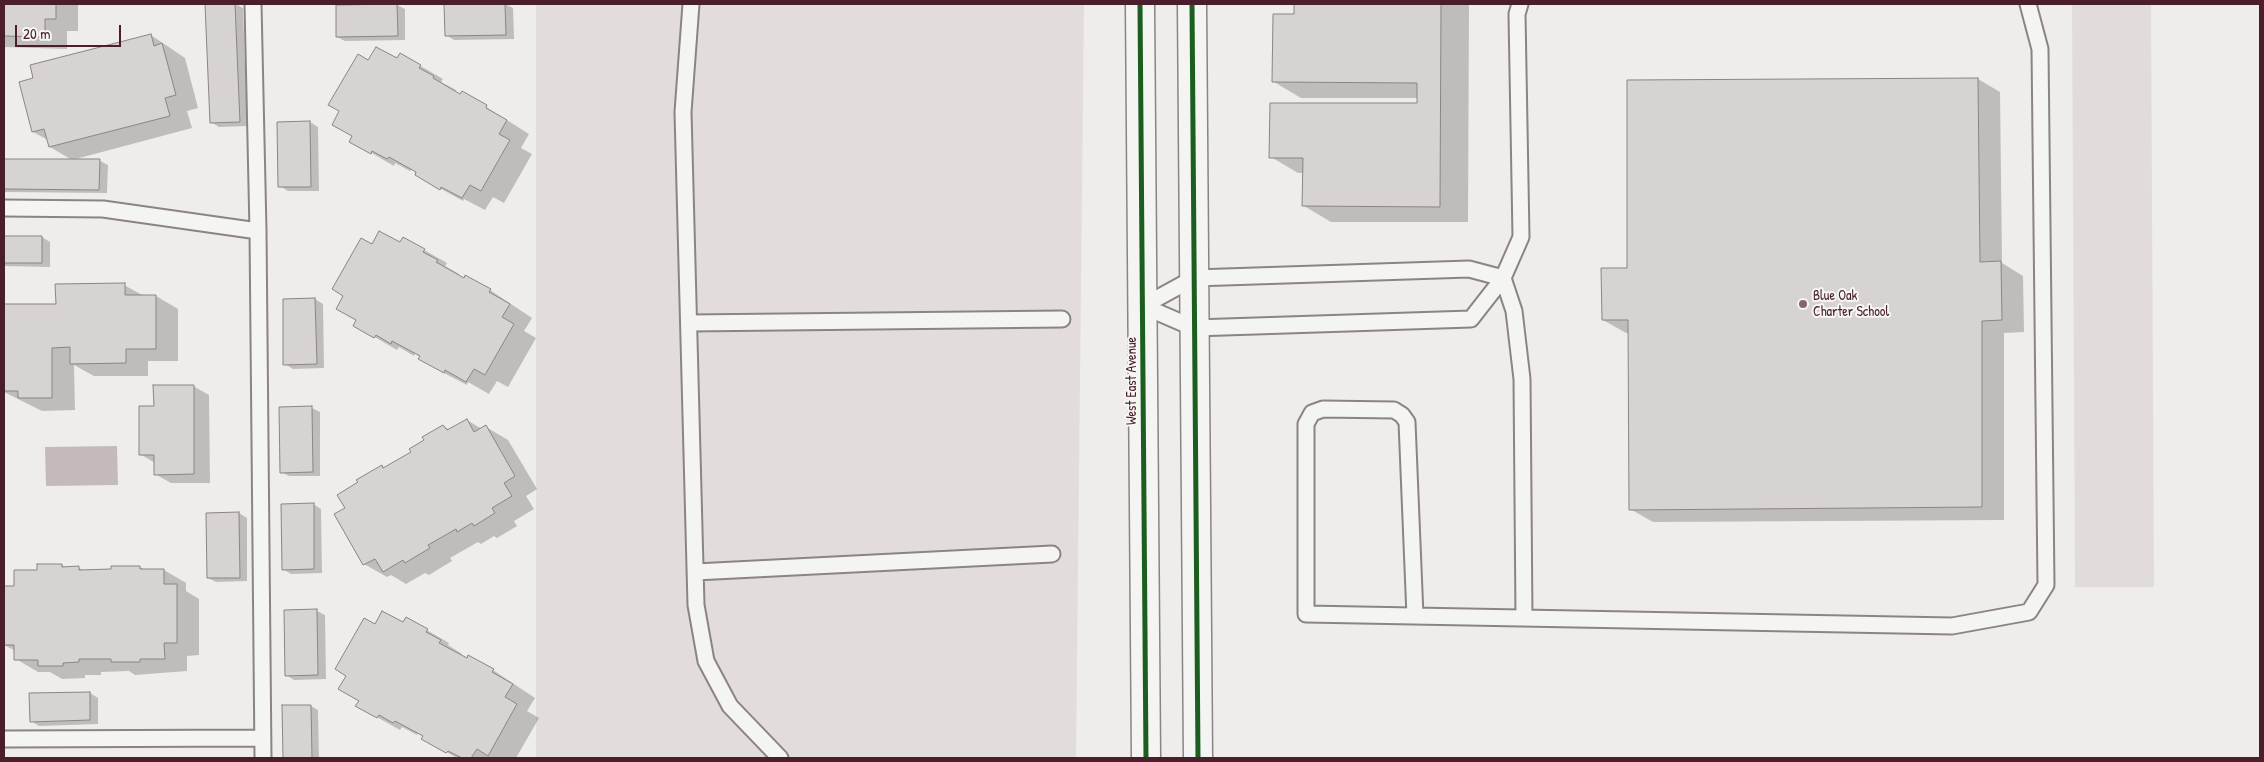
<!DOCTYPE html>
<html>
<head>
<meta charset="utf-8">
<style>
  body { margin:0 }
  #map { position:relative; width:2264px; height:762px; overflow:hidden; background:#eeedeb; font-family:"Patrick Hand",sans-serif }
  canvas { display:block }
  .frame { position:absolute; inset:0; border:5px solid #4a1f2b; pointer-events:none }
  .scale { position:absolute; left:15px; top:25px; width:106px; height:22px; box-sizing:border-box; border:2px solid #4a1f2b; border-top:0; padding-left:6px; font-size:15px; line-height:18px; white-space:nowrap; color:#4a1f2b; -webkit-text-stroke:4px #f6f6f2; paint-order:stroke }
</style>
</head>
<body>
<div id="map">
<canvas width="2264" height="762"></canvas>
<div class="frame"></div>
<div class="scale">20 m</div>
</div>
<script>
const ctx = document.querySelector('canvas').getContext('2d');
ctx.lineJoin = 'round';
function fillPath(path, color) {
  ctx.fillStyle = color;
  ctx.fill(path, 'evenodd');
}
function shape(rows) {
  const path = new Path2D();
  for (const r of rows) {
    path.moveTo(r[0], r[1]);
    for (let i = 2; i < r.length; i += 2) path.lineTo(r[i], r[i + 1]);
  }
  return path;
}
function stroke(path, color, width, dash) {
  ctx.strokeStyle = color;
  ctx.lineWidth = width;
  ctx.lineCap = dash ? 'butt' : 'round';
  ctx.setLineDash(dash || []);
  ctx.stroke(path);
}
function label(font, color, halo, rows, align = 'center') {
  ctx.font = font + ' "Patrick Hand",sans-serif';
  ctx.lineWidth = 4;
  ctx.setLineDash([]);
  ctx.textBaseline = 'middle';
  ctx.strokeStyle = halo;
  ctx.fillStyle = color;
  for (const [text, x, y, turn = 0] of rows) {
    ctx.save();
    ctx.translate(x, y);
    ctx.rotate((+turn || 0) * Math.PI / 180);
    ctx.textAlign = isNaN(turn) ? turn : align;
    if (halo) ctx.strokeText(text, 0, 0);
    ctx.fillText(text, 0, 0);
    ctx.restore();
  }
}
const built = shape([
  [536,4,1084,4,1076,758,536,758]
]);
const green = shape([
  [2072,4,2151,4,2154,587,2075,587]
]);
const water = shape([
  [117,446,118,485,46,486,45,447]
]);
const shadow = shape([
  [4,4,78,4,78,31,67,31,67,49,4,47],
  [235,4,243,8,247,126,219,127,211,122,207,5],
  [505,4,513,8,514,39,454,40,446,35,445,5],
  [1295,4,1469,4,1468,222,1331,222,1304,206,1304,173,1298,173,1271,157,1419,104,1419,98,1301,98,1274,82,1295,15],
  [397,5,405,9,405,40,345,41,337,37],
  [151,35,185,58,198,108,187,111,192,128,72,160,50,147,48,140,33,132],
  [400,54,443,79,441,82,456,90,455,92,486,107,529,134,521,148,532,154,504,203,493,197,485,210,464,199,463,201,416,175,418,172,412,169,410,171,395,163,394,166,351,141,354,136,369,62,397,60],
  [1978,79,2000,92,2002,263,2023,276,2024,332,2004,333,2004,520,1653,522,1630,509,1629,333,1626,333,1603,320,1629,269],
  [310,122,318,127,319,191,288,191,280,186],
  [4,160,100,161,108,165,107,193,4,192],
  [4,237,42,237,50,242,50,267,4,266],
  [403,238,447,263,445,266,459,274,458,276,465,280,466,277,490,290,532,318,524,331,536,338,508,387,497,381,489,394,468,382,467,385,442,372,415,353,414,356,399,347,397,350,354,325,358,320,373,246,400,244],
  [124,285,144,296,156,296,178,309,178,361,148,361,148,376,94,376,74,365,75,410,42,411,4,392,4,305,57,305],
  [315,299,323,304,324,368,293,369,285,364],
  [193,386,209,395,210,483,171,483,155,474,155,463,140,454,155,407],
  [312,408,320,412,320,476,289,476,281,472],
  [467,420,482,429,486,427,508,440,537,489,526,496,534,509,514,521,517,526,497,538,494,536,481,544,478,542,450,558,452,561,429,575,425,573,406,584,391,575,387,577,364,564,336,515,347,509,382,466,385,468,413,452,443,426,450,430],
  [313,504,321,509,322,573,291,574,283,569],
  [239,513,247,518,247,581,216,582,208,578],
  [62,565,67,568,79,568,84,571,140,567,145,570,164,570,186,583,186,591,199,599,199,655,187,656,187,671,135,675,129,671,101,672,101,675,85,675,85,678,62,679,50,672,38,672,16,659,16,651,4,645,4,587,15,587,39,571],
  [317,611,325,615,326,679,294,680,286,675],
  [406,618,449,643,448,645,462,654,461,656,468,660,469,657,493,670,535,698,527,711,539,718,516,758,457,758,423,739,424,736,418,733,417,735,402,727,400,730,357,706,361,700,375,626,403,624],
  [90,693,98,698,98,724,39,726,31,721],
  [311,706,318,710,319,758,284,758,284,707]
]);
const building = shape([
  [4,4,56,4,56,19,45,19,45,37,4,36,4,4],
  [205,4,235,4,240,122,210,123,205,4],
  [397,4,398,36,336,37,336,5,397,4],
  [444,4,505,4,506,35,445,36,444,4],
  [1294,4,1441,4,1440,207,1302,206,1303,158,1269,158,1270,103,1417,103,1417,83,1272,82,1273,14,1294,14,1294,4],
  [151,34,154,46,162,43,176,95,165,98,170,116,49,147,44,129,32,132,19,82,33,78,30,65,151,34],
  [376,47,397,58,400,53,421,65,419,68,434,76,433,78,460,94,462,91,487,105,486,108,507,120,499,134,510,140,481,191,470,185,462,198,441,187,440,190,415,175,416,172,389,157,387,159,372,151,371,154,349,142,352,136,332,125,339,111,328,105,358,54,368,60,376,47],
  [1978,78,1980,262,2001,261,2002,320,1982,321,1982,507,1629,510,1628,320,1602,320,1601,268,1627,268,1627,80,1978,78],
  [310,121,311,187,278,187,277,122,310,121],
  [4,159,100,159,99,190,4,189,4,159],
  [379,231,400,242,403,237,425,249,423,252,438,260,436,262,464,278,465,275,491,289,489,292,510,304,502,317,514,324,485,375,474,369,466,382,445,370,444,373,418,359,420,356,392,341,391,344,376,335,374,338,353,326,356,320,336,309,343,296,332,289,361,238,372,244,379,231],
  [4,236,42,236,42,263,4,263,4,236],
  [125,283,125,295,156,295,156,349,126,349,126,363,70,364,70,347,52,348,52,398,18,398,18,391,4,391,4,304,56,304,55,284,125,283],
  [315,298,317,364,283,365,283,299,315,298],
  [153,385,194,385,194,474,154,475,154,455,139,455,139,406,154,406,153,385],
  [312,406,313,472,280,473,279,407,312,406],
  [467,419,474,432,486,425,515,476,504,483,512,496,492,508,495,513,474,526,472,523,457,532,456,529,428,545,430,548,405,563,403,560,383,572,375,559,363,565,334,514,345,508,337,495,358,482,356,480,382,465,383,468,411,452,409,449,424,440,422,437,443,425,447,430,467,419],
  [314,503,314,569,282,570,281,504,314,503],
  [239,512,240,578,207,578,206,513,239,512],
  [37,564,62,564,62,567,79,566,79,570,111,569,111,566,140,566,140,569,164,569,164,584,177,584,177,643,164,643,165,659,140,659,140,662,111,662,111,659,79,659,79,662,63,663,63,666,38,666,38,660,14,660,14,645,4,645,4,586,14,586,14,570,37,570,37,564],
  [317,609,318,675,285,676,284,610,317,609],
  [382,611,403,622,406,617,428,629,426,632,441,640,439,643,467,658,468,655,494,669,492,672,513,684,505,697,517,704,488,756,477,749,471,758,462,758,448,751,446,753,421,739,423,736,395,721,393,723,379,715,377,718,355,706,359,701,338,689,346,676,335,669,364,618,375,624,382,611],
  [90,692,90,720,30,722,29,693,90,692],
  [282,705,311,705,312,758,283,758,282,705]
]);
const lane = shape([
  [253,4,258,231,263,758],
  [691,4,683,112,696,605,706,661,730,706,780,758],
  [4,208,103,209,258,231],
  [1503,278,1514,311,1522,379,1524,618],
  [1143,306,1194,328,1471,319,1503,278,1521,237,1517,14,1520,4],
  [1143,306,1194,278,1469,269,1503,278],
  [689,323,1062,319],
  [695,572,1052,554],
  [1415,616,1407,422,1402,415,1394,410,1323,409,1312,413,1306,424,1306,614,1952,626,2029,612,2046,585,2040,49,2028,4],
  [4,739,263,738]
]);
const secondary = shape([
  [1140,4,1146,758],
  [1192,4,1198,758]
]);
const cycleway = shape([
  [1140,4,1146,758],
  [1192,4,1198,758]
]);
const markers = [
  [1803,304,5,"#83676e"]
];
const poiNames = [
  ["Blue Oak",1813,296],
  ["Charter School",1813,312]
];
const streetNames = [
  ["West East Avenue",1132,381,-90]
];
fillPath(built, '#e2dddc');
fillPath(green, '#e1dcdb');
fillPath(water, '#c5baba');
fillPath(shadow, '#0003');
fillPath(building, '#d6d3d2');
stroke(building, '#8c8385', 1);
stroke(lane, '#8c8385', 19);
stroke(secondary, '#8c8385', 31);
stroke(lane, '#f4f4f2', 15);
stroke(secondary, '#f4f4f2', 28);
stroke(cycleway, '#1b5e20', 5);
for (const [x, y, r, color] of markers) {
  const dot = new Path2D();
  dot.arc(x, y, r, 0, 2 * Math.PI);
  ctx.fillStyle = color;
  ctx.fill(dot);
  stroke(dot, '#f6f6f2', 2);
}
label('14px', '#4a1f2b', '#f6f6f2', poiNames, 'left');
label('14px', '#4a1f2b', '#f6f6f2', streetNames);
</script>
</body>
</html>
